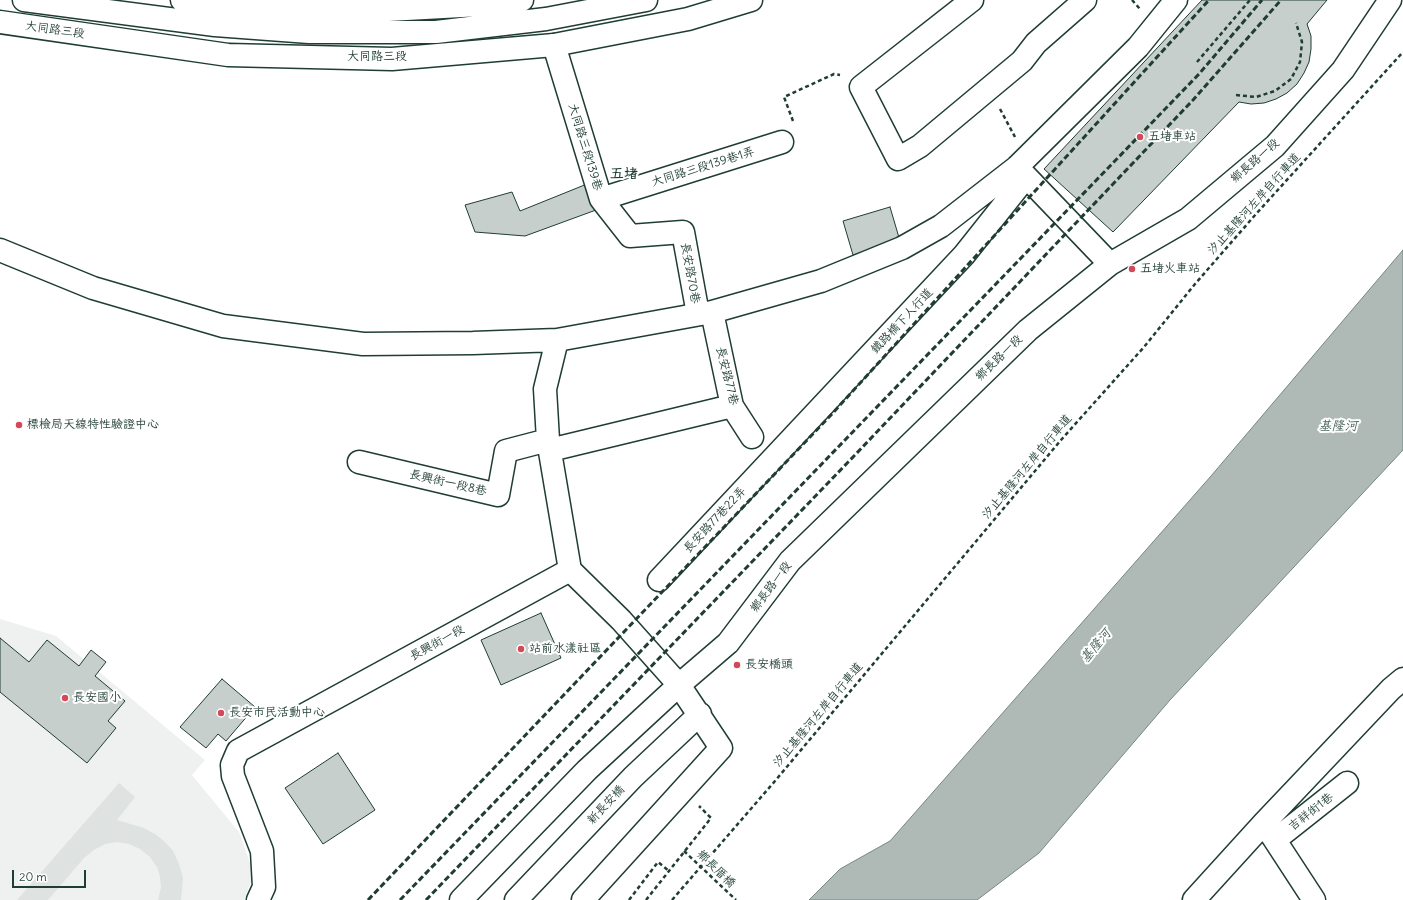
<!DOCTYPE html>
<html>
<head>
<meta charset="utf-8">
<style>
  body { margin:0 }
  #map { position:relative; width:1403px; height:900px; overflow:hidden; background:#fff; font-family:Delius,sans-serif }
  canvas { display:block }
  .scale { position:absolute; left:12px; top:870px; width:74px; height:18px; box-sizing:border-box; border:2px solid #1f3d34; border-top:0; padding-left:5px; font-size:12px; line-height:14px; white-space:nowrap; color:#1f3d34; -webkit-text-stroke:3px #fff; paint-order:stroke }
</style>
</head>
<body>
<div id="map">
<canvas width="1403" height="900"></canvas>
<div class="scale">20 m</div>
</div>
<script>
const ctx = document.querySelector('canvas').getContext('2d');
ctx.lineJoin = 'round';
function fillPath(path, color) {
  ctx.fillStyle = color;
  ctx.fill(path, 'evenodd');
}
function shape(rows) {
  const path = new Path2D();
  for (const r of rows) {
    path.moveTo(r[0], r[1]);
    for (let i = 2; i < r.length; i += 2) path.lineTo(r[i], r[i + 1]);
  }
  return path;
}
function stroke(path, color, width, dash) {
  ctx.strokeStyle = color;
  ctx.lineWidth = width;
  ctx.lineCap = dash ? 'butt' : 'round';
  ctx.setLineDash(dash || []);
  ctx.stroke(path);
}
function label(font, color, halo, rows, align = 'center') {
  ctx.font = font + ' Delius,"LXGW WenKai TC",sans-serif';
  ctx.lineWidth = 4;
  ctx.setLineDash([]);
  ctx.textBaseline = 'middle';
  ctx.strokeStyle = halo;
  ctx.fillStyle = color;
  for (const [text, x, y, turn = 0] of rows) {
    ctx.save();
    ctx.translate(x, y);
    ctx.rotate((+turn || 0) * Math.PI / 180);
    ctx.textAlign = isNaN(turn) ? turn : align;
    if (halo) ctx.strokeText(text, 0, 0);
    ctx.fillText(text, 0, 0);
    ctx.restore();
  }
}
const built = shape([
  [0,619,56,636,205,760,192,775,239,832,254,874,244,900,0,900]
]);
const green = shape([
  [119,783,135,797,117,820,144,828,155,834,165,842,173,851,179,864,183,878,181,900,158,900,161,887,160,877,157,867,150,857,140,849,129,844,117,842,105,844,94,850,84,858,48,900,17,900]
]);
const water = shape([
  [1403,250,1403,450,1170,700,1039,853,977,900,809,900,840,869,890,841,1211,476,1403,250]
]);
const building = shape([
  [1202,0,1327,0,1307,24,1311,36,1311,49,1309,62,1304,73,1297,84,1287,93,1276,99,1264,103,1251,104,1239,102,1113,232,1044,169,1202,0],
  [587,184,596,210,525,236,475,232,465,205,512,192,520,211,587,184],
  [890,207,900,241,853,255,843,221,890,207],
  [541,613,561,658,501,685,481,640,541,613],
  [0,638,29,662,47,640,79,666,91,650,106,662,95,676,125,701,108,721,116,728,87,763,0,692,0,638],
  [222,679,255,707,226,741,218,734,206,748,180,727,222,679],
  [338,753,375,810,323,844,285,788,338,753]
]);
const path = shape([
  [1132,0,1140,9],
  [1197,62,1250,0],
  [1236,95,1256,97,1275,91,1291,79,1300,62,1302,42,1296,23],
  [1000,109,1015,137],
  [793,121,784,97,834,74,840,75],
  [629,900,658,862,669,871],
  [646,900,711,818,699,806],
  [672,900,775,781,1061,440,1144,347,1195,284,1256,214,1403,52]
]);
const minor = shape([
  [972,0,861,87,898,159,920,146,1022,61,1036,43,1085,0],
  [554,45,601,199,630,236,683,232,698,314],
  [1017,167,1110,264],
  [601,199,782,142],
  [0,250,93,288,223,326,363,344,473,343,557,340,712,312,821,281,902,248,941,226,1017,167,1138,47,1176,0],
  [712,312,732,406,752,437],
  [557,340,545,389,548,440,570,570],
  [550,450,732,406],
  [359,462,498,495,506,451,548,440],
  [570,570,621,620,679,685,721,748,583,900],
  [659,580,964,255,1026,177],
  [1267,828,1314,900],
  [1275,840,1347,783],
  [258,900,264,887,262,851,233,776,232,765,238,751,570,570],
  [461,900,587,770,679,685,728,643,790,561,1028,330,1110,264,1188,219,1275,146,1343,70,1390,0],
  [516,900,633,777,700,714],
  [1194,900,1264,823,1391,689,1403,679]
]);
const major = shape([
  [0,22,228,55,392,59,554,45,688,19,751,0]
]);
const highway = shape([
  [24,0,215,25,309,32,436,32,546,19,646,0],
  [182,0,256,10,388,10,480,5,522,0]
]);
const rail = shape([
  [368,900,831,415,1209,0],
  [400,900,1199,74,1262,0],
  [426,900,854,456,1193,100,1281,0]
]);
const pathBridge = shape([
  [684,851,736,900]
]);
const markers = [
  [1140,137,4,"#d1495b"],
  [1132,269,4,"#d1495b"],
  [19,425,4,"#d1495b"],
  [521,649,4,"#d1495b"],
  [737,665,4,"#d1495b"],
  [65,698,4,"#d1495b"],
  [221,713,4,"#d1495b"]
];
const streetNames = [
  ["大同路三段",55,30,8],
  ["大同路三段",377,57],
  ["大同路三段139巷",585,147,73],
  ["鄉長路一段",1255,161,-41],
  ["大同路三段139巷1弄",703,167,-17],
  ["汐止基隆河左岸自行車道",1254,204,-48],
  ["長安路70巷",690,273,80],
  ["鐵路橋下人行道",902,321,-47],
  ["鄉長路一段",999,358,-44],
  ["長安路77巷",727,376,76],
  ["汐止基隆河左岸自行車道",1027,467,-50],
  ["長興街一段8巷",448,483,13],
  ["長安路77巷22弄",715,520,-47],
  ["鄉長路一段",771,587,-53],
  ["長興街一段",437,643,-29],
  ["汐止基隆河左岸自行車道",818,715,-50],
  ["新長安橋",606,805,-47],
  ["吉祥街1巷",1311,812,-38],
  ["鄉長厝橋",716,869,44]
];
const poiNames = [
  ["五堵車站",1148,137],
  ["五堵火車站",1140,269],
  ["標檢局天線特性驗證中心",27,425],
  ["站前水漾社區",529,649],
  ["長安橋頭",745,665],
  ["長安國小",73,698],
  ["長安市民活動中心",229,713]
];
const waterNames = [
  ["基隆河",1338,426],
  ["基隆河",1096,646,-50]
];
const quarterNames = [
  ["五堵",624,174]
];
fillPath(built, '#eef1f0');
fillPath(green, '#dee3e2');
fillPath(water, '#afbab7');
stroke(water, '#758883', 1);
fillPath(building, '#c7cfcc');
stroke(building, '#1f3d34', 1);
stroke(minor, '#1f3d34', 25);
stroke(major, '#1f3d34', 25);
stroke(highway, '#1f3d34', 25);
stroke(path, '#1f3d34', 2.5, [4, 3]);
stroke(minor, '#fff', 22);
stroke(major, '#fff', 22);
stroke(highway, '#fff', 22);
stroke(rail, '#1f3d34', 3, [6, 3]);
stroke(pathBridge, '#1f3d34', 2.5, [4, 3]);
for (const [x, y, r, color] of markers) {
  const dot = new Path2D();
  dot.arc(x, y, r, 0, 2 * Math.PI);
  ctx.fillStyle = color;
  ctx.fill(dot);
  stroke(dot, '#fff', 1.5);
}
label('12px', '#1f3d34', '#fff', streetNames);
label('12px', '#1f3d34', '#fff', poiNames, 'left');
label('italic 13px', '#4a625b', '#fff', waterNames);
label('bold 14px', '#1f3d34', '#fff', quarterNames);
</script>
</body>
</html>
